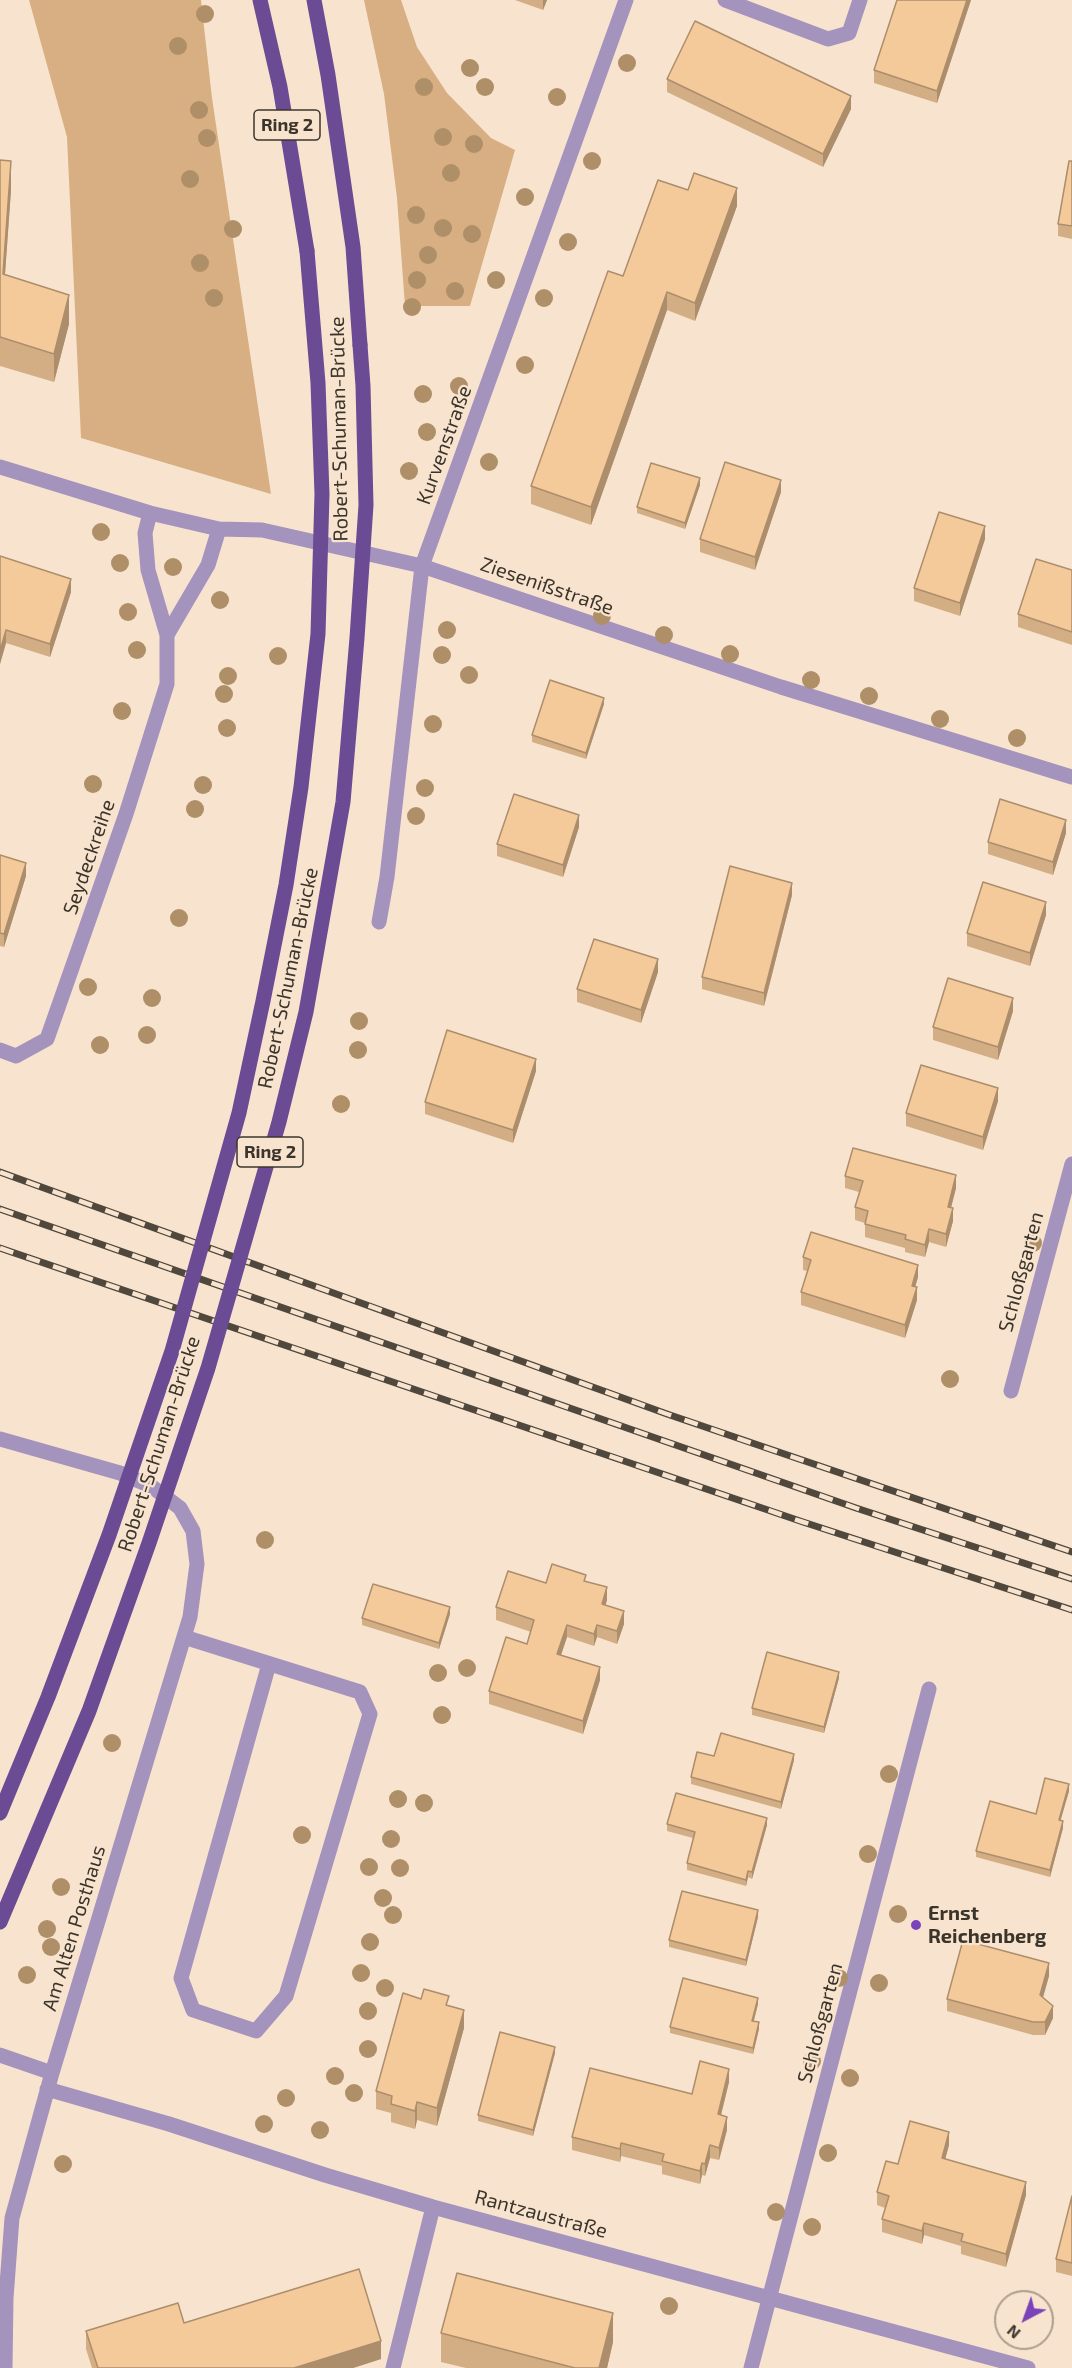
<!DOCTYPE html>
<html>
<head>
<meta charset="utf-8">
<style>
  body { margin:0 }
  #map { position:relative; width:1072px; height:2368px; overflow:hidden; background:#f8e4ce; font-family:"Exo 2",sans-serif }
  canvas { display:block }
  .north { position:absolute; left:994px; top:2290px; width:60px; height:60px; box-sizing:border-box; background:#f8e4ce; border:2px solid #ac9e8d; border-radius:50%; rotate:221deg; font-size:16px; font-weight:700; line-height:24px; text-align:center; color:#3b342b }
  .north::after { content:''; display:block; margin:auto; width:21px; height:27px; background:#7b43b9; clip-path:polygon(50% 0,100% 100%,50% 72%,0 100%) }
</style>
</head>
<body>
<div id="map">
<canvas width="1072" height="2368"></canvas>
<div class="north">N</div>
</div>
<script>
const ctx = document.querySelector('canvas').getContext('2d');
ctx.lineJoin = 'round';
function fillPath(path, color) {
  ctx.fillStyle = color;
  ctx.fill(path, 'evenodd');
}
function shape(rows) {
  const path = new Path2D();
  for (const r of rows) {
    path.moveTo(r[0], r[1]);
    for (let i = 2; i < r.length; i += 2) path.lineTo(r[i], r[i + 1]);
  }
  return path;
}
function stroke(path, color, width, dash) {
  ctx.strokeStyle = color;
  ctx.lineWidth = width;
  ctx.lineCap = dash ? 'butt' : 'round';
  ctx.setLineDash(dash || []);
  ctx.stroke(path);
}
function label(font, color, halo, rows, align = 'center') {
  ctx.font = font + ' "Exo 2",sans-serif';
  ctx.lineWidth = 4.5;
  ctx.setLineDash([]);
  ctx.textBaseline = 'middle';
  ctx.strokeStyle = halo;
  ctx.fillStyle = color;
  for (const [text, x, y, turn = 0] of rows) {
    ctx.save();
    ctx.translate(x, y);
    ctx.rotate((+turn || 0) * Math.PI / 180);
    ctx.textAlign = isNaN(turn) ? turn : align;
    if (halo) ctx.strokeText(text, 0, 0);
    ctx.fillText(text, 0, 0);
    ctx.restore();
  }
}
const green = shape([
  [29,0,201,0,212,98,271,494,81,438,67,137],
  [364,0,401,0,417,47,447,93,491,138,515,150,470,306,405,306,397,198,384,94]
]);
const minor = shape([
  [725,0,828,39,849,33,860,0],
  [0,467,150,513,219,529,262,530,422,566,781,687,1072,777],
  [167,635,208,565,219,529],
  [379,922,387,877,422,566,626,0],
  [0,1050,16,1056,47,1039,126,814,167,684,167,635,148,570,145,533,150,513],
  [1011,1391,1072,1164],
  [0,1439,120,1473,151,1486,180,1508,193,1531,197,1564,190,1617,52,2073,12,2218,6,2298,5,2368],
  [184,1637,360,1692,370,1714,286,1996,256,2031,193,2010,181,1978,269,1664],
  [0,2055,52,2073],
  [47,2089,169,2124,325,2175,433,2207,1028,2368],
  [393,2368,433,2207],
  [751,2368,929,1689]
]);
const major = shape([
  [260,0,280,87,307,251],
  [314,0,328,75,353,247,360,345]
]);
const rail = shape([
  [0,1172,667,1414,1072,1552],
  [0,1209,856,1508,1072,1579],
  [0,1248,803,1522,1072,1610]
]);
const majorBridge = shape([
  [0,1813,48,1697,109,1535,172,1351,239,1113,263,1001,286,885,301,787,318,634,322,494,318,383,307,251],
  [0,1922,89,1711,149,1543,208,1368,279,1122,306,1012,343,802,357,638,366,505,363,386,360,345]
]);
const trees = [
  [205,14],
  [178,46],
  [627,63],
  [470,68],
  [424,87],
  [485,87],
  [557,97],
  [199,110],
  [443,137],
  [207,138],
  [474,144],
  [592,161],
  [451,173],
  [190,179],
  [525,197],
  [416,215],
  [443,228],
  [233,229],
  [472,234],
  [568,242],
  [428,255],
  [200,263],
  [417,280],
  [496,280],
  [455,291],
  [214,298],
  [544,298],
  [412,307],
  [525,365],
  [459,386],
  [423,394],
  [427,432],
  [489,462],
  [409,471],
  [101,532],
  [120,563],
  [173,567],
  [220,600],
  [128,612],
  [602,616],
  [447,630],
  [664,635],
  [137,650],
  [730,654],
  [442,655],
  [278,656],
  [469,675],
  [228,676],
  [811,680],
  [224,694],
  [869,696],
  [122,711],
  [940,719],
  [433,724],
  [227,728],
  [1017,738],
  [93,784],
  [203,785],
  [425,788],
  [195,809],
  [416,816],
  [179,918],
  [88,987],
  [152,998],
  [359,1021],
  [147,1035],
  [100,1045],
  [358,1050],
  [341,1104],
  [1033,1243],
  [950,1379],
  [265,1540],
  [467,1668],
  [438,1673],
  [442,1715],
  [112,1743],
  [889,1774],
  [398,1799],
  [424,1803],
  [302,1835],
  [391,1839],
  [868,1854],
  [369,1867],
  [400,1868],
  [61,1887],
  [383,1898],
  [898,1914],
  [393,1915],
  [47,1929],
  [370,1942],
  [51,1947],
  [361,1973],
  [27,1975],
  [839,1978],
  [879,1983],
  [385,1988],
  [368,2011],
  [368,2049],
  [812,2061],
  [335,2076],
  [850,2078],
  [354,2093],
  [286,2098],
  [264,2124],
  [320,2130],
  [828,2153],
  [63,2164],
  [776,2212],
  [812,2227],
  [669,2306]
];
const wall = shape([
  [515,0,547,0,543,10],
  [971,0,937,103,874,83,874,70],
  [667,79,851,109,823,167,667,92],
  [0,160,11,190,5,274,69,324,54,382,0,366],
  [1072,161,1072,239,1058,236,1058,224],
  [688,190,737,206,695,321,667,310,591,525,531,504,531,486,623,276],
  [700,485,685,529,637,513,637,507],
  [781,492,755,570,700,552,700,539],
  [985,539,960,616,914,601,914,588],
  [0,556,71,592,50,657,6,643,0,664],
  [1072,570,1072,645,1018,627,1018,614],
  [604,704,586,759,532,742,532,735],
  [579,827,563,877,497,856,497,844],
  [1066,833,1053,875,988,854,988,842],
  [0,855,26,876,4,947,0,946],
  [792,895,764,1006,702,989,702,977],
  [1046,915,1030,966,967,946,967,933],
  [658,972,641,1023,577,1002,577,989],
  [1013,1011,998,1060,933,1040,933,1027],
  [536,1071,513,1143,425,1114,425,1102],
  [998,1101,983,1150,906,1126,906,1113],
  [845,1176,956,1188,951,1208,953,1221,946,1247,929,1242,925,1257,905,1252,905,1248,865,1237,865,1223,855,1220,855,1207,859,1192,845,1188],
  [803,1257,918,1277,915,1287,917,1300,905,1338,801,1305,801,1292,807,1271,803,1270],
  [586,1581,607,1600,605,1606,624,1624,617,1644,597,1637,594,1646,567,1637,561,1655,600,1680,583,1734,489,1704,489,1691,527,1644,531,1632,496,1620,496,1607,546,1583],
  [450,1614,439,1649,362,1625,362,1618],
  [839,1678,824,1733,752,1715,752,1708],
  [714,1756,794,1760,781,1809,691,1784,691,1777],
  [1069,1791,1060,1820,1063,1828,1050,1877,976,1857,976,1851,1036,1814],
  [667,1824,767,1825,752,1879,748,1877,746,1886,687,1870,687,1863,693,1838,667,1831],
  [758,1917,746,1966,669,1947,669,1940],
  [1049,1976,1043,1997,1053,2018,1045,2035,1033,2035,947,2011,947,1999],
  [421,1999,449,2006,464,2028,437,2126,417,2120,415,2129,391,2122,391,2113,376,2109,376,2091],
  [758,2004,754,2021,759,2029,753,2054,670,2033,670,2027],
  [555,2053,533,2136,478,2121,478,2115],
  [729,2082,721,2115,727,2130,719,2160,710,2158,705,2176,702,2175,700,2184,662,2174,662,2166,621,2156,620,2162,572,2150,572,2137],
  [949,2145,945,2159,1026,2195,1006,2267,961,2254,961,2246,924,2235,922,2244,882,2232,882,2219,885,2208,877,2205,877,2192,898,2164],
  [1072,2196,1072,2276,1056,2272,1056,2259],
  [184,2323,381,2359,353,2368,92,2368,86,2349,86,2331],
  [441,2333,613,2342,607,2368,466,2368,441,2362]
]);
const shadedWall = shape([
  [543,0,547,0,543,10],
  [967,0,971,0,937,103,937,91],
  [851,96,851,109,823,167,823,154],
  [11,161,11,190,3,302,3,274],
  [737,188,737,206,695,321,695,303],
  [667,292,667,310,591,525,591,507],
  [69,295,69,324,54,382,54,354],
  [700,478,700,485,685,529,685,523],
  [781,480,781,492,755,570,755,557],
  [985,526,985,539,960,616,960,603],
  [71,579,71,592,50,657,50,644],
  [6,630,6,643,0,664,0,651],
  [604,698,604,704,586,759,586,753],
  [579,815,579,827,563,877,563,865],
  [1066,820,1066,833,1053,875,1053,862],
  [26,863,26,876,4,947,4,934],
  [792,883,792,895,764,1006,764,993],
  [1046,902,1046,915,1030,966,1030,953],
  [658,959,658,972,641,1023,641,1010],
  [1013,998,1013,1011,998,1060,998,1047],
  [536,1059,536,1071,513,1143,513,1130],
  [998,1088,998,1101,983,1150,983,1137],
  [956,1175,956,1188,948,1219,948,1207],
  [953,1208,953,1221,946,1247,946,1234],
  [929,1229,929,1242,925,1257,925,1245],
  [918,1265,918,1277,912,1298,912,1286],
  [917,1287,917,1300,905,1338,905,1325],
  [607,1587,607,1600,602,1617,602,1604],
  [450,1607,450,1614,439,1649,439,1643],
  [624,1611,624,1624,617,1644,617,1631],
  [567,1625,567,1637,557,1667,557,1654],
  [597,1625,597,1637,594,1646,594,1634],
  [600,1667,600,1680,583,1734,583,1721],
  [839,1672,839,1678,824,1733,824,1727],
  [794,1754,794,1760,781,1809,781,1802],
  [1069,1784,1069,1791,1059,1826,1059,1820],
  [767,1818,767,1825,752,1879,752,1872],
  [1063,1821,1063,1828,1050,1877,1050,1870],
  [748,1871,748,1877,746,1886,746,1880],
  [758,1910,758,1917,746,1966,746,1960],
  [1049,1963,1049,1976,1040,2008,1040,1995],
  [758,1998,758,2004,752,2027,752,2021],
  [1053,2006,1053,2018,1045,2035,1045,2022],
  [464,2010,464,2028,437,2126,437,2108],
  [759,2022,759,2029,753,2054,753,2048],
  [555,2047,555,2053,533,2136,533,2130],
  [729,2069,729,2082,718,2127,718,2114],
  [417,2102,417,2120,415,2129,415,2111],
  [727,2117,727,2130,719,2160,719,2148],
  [949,2132,949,2145,942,2171,942,2158],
  [621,2143,621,2156,620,2162,620,2149],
  [710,2145,710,2158,705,2176,705,2164],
  [702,2163,702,2175,700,2184,700,2171],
  [1026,2182,1026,2195,1006,2267,1006,2254],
  [924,2223,924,2235,922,2244,922,2231],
  [613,2313,613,2342,607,2368,599,2368],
  [381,2341,381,2359,353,2368,294,2368]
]);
const building = shape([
  [897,0,967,0,937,91,874,70,897,0],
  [695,21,851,96,823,154,667,79,695,21],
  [0,160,11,161,3,274,69,295,54,354,0,337,0,160],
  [1069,161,1072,161,1072,226,1058,224,1069,161],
  [694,173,737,188,695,303,667,292,591,507,531,486,608,271,623,276,658,180,688,190,694,173],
  [725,462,781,480,755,557,700,539,725,462],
  [651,463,700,478,685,523,637,507,651,463],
  [939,512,985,526,960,603,914,588,939,512],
  [0,556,71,579,50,644,6,630,0,651,0,556],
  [1036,559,1072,570,1072,632,1018,614,1036,559],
  [550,680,604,698,586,753,532,735,550,680],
  [514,794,579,815,563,865,497,844,514,794],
  [1000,799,1066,820,1053,862,988,842,1000,799],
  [0,855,26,863,4,934,0,933,0,855],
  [730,866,792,883,764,993,702,977,730,866],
  [983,882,1046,902,1030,953,967,933,983,882],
  [594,939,658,959,641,1010,577,989,594,939],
  [948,978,1013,998,998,1047,933,1027,948,978],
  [447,1030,536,1059,513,1130,425,1102,447,1030],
  [921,1065,998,1088,983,1137,906,1113,921,1065],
  [853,1148,956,1175,948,1207,953,1208,946,1234,929,1229,925,1245,905,1239,906,1235,865,1224,868,1211,855,1207,863,1181,845,1176,853,1148],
  [811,1232,918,1265,912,1286,917,1287,905,1325,801,1292,811,1260,803,1257,811,1232],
  [552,1564,586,1575,584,1581,607,1587,602,1604,624,1611,617,1631,597,1625,594,1634,567,1625,557,1654,600,1667,583,1721,489,1691,506,1637,527,1644,534,1620,496,1607,508,1571,546,1583,552,1564],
  [373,1584,450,1607,439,1643,362,1618,373,1584],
  [767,1652,839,1672,824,1727,752,1708,767,1652],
  [721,1733,794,1754,781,1802,691,1777,697,1752,714,1756,721,1733],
  [1045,1778,1069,1784,1059,1820,1063,1821,1050,1870,976,1851,990,1801,1036,1814,1045,1778],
  [676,1793,767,1818,752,1872,748,1871,746,1880,687,1863,695,1832,667,1824,676,1793],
  [682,1891,758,1910,746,1960,669,1940,682,1891],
  [963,1940,1049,1963,1040,1995,1053,2006,1045,2022,1033,2022,947,1999,963,1940],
  [683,1978,758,1998,752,2021,759,2022,753,2048,670,2027,683,1978],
  [424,1989,449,1996,446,2005,464,2010,437,2108,417,2102,415,2111,391,2104,392,2096,376,2091,403,1993,421,1999,424,1989],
  [500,2032,555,2047,533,2130,478,2115,500,2032],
  [700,2061,729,2069,718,2114,727,2117,719,2148,710,2145,705,2164,702,2163,700,2171,662,2161,664,2154,621,2143,620,2149,572,2137,590,2068,692,2094,700,2061],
  [910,2121,949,2132,942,2158,1026,2182,1006,2254,961,2241,963,2234,924,2223,922,2231,882,2219,889,2196,877,2192,886,2161,898,2164,910,2121],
  [1072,2196,1072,2263,1056,2259,1072,2196],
  [359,2269,381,2341,294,2368,98,2368,86,2331,178,2303,184,2323,359,2269],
  [457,2273,613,2313,599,2368,575,2368,441,2333,457,2273]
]);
const markers = [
  [916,1925,6,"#7b43b9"]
];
const shields = [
  [287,125,66],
  [270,1152,66]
];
const shieldNames = [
  ["Ring 2",287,125],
  ["Ring 2",270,1152]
];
const streetNames = [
  ["Robert-Schuman-Brücke",339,429,-91],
  ["Kurvenstraße",444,445,-70],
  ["Ziesenißstraße",547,586,19],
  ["Seydeckreihe",89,857,-71],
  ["Robert-Schuman-Brücke",288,978,-78],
  ["Schloßgarten",1021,1272,-75],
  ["Robert-Schuman-Brücke",159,1444,-72],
  ["Am Alten Posthaus",74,1928,-73],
  ["Schloßgarten",820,2023,-75],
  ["Rantzaustraße",541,2214,15]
];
const poiNames = [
  ["Ernst",928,1913],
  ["Reichenberg",928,1936]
];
fillPath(green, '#d7af82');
stroke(minor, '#a393bd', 15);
stroke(major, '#6b4b94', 15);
stroke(rail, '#50483d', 7);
stroke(rail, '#f8e4ce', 4.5, [14]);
stroke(majorBridge, '#6b4b94', 15);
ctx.fillStyle = '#af8f67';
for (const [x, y] of trees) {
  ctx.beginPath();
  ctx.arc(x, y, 9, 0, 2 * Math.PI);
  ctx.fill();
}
fillPath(wall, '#d3ae85');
fillPath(shadedWall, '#ac8d6c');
fillPath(building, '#f5ca9b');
stroke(building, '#ac8d6c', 1.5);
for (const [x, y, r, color] of markers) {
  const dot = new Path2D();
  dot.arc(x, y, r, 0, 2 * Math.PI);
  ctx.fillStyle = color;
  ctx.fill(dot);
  stroke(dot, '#f8e4ce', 2);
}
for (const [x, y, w] of shields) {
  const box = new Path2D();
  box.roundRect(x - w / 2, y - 15, w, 30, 4.5);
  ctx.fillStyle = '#f8e4ce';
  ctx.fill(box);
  stroke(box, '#3b342b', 1.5);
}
label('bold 18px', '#3b342b', null, shieldNames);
label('20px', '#3b342b', '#f8e4ce', streetNames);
label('bold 20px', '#3b342b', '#f8e4ce', poiNames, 'left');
</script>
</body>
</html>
